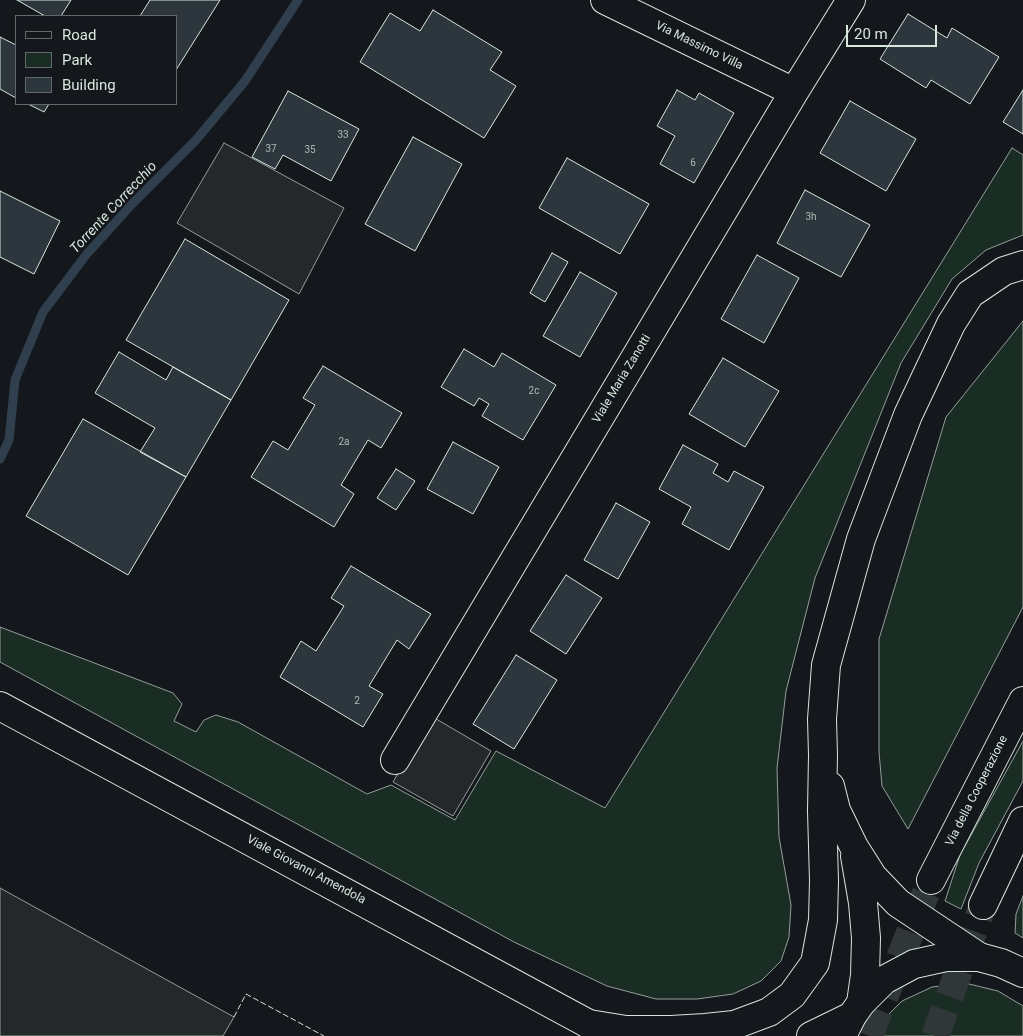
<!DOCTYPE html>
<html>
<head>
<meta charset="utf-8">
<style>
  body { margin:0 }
  #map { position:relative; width:1023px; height:1036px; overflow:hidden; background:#14181c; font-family:Roboto,sans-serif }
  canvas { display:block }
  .legend { position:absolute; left:15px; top:15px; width:162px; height:90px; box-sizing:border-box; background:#14181c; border:1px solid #626a69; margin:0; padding:6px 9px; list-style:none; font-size:15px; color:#d8e6dc }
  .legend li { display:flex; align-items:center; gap:10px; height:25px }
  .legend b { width:25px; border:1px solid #626a69 }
  .scale { position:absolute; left:846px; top:25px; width:91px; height:22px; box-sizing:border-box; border:2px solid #d8e6dc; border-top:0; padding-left:6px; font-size:15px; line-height:18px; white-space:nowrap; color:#d8e6dc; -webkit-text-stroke:4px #14181c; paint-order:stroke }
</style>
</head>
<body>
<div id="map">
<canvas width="1023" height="1036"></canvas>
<ul class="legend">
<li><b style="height:6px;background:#14181c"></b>Road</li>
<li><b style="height:14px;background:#1a2d24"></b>Park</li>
<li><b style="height:14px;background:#2c363c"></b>Building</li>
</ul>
<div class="scale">20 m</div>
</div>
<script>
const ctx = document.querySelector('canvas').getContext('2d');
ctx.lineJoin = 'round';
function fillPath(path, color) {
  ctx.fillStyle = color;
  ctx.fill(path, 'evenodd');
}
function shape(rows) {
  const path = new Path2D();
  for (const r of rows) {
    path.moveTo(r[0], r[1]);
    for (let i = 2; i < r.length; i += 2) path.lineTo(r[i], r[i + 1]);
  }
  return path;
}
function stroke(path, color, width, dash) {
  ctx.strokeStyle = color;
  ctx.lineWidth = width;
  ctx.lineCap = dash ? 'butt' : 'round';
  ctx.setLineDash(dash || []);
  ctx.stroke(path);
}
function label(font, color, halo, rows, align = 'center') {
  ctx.font = font + ' Roboto,sans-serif';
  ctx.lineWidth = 4;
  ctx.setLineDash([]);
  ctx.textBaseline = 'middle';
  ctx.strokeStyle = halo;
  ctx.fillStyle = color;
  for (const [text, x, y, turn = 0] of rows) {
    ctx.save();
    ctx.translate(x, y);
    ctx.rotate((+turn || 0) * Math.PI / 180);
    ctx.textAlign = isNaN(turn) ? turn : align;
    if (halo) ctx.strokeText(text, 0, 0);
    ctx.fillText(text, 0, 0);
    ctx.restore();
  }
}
const green = shape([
  [1012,148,1023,155,1023,235,986,250,952,279,901,363,815,578,786,691,777,768,779,837,791,905,789,937,781,961,761,981,733,994,697,999,656,999,607,986,514,942,0,662,0,627,173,693,182,704,174,721,196,732,204,720,216,715,238,722,367,794,391,785,455,820,496,751,605,808,1012,148],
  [1023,321,1023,607,908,829,882,786,879,752,879,639,946,417,1023,321],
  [1023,741,1023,781,979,863,961,909,945,901,960,855,1023,741],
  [1023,896,1023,938,1015,933,1016,914,1023,896],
  [965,983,998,991,1023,1006,1023,1036,872,1036,878,1025,902,1001,932,987,965,983]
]);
const parking = shape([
  [224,143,344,208,299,294,177,223,224,143],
  [431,716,491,751,453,816,393,782,431,716],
  [0,888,234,1017,223,1036,0,1036,0,888]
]);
const stream = shape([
  [0,459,9,440,15,380,43,312,86,255,132,204,196,140,245,81,298,0]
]);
const building = shape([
  [17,0,71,0,61,16,45,16,17,0],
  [150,0,220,0,176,70,176,16,140,16,150,0],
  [433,10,502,52,490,70,516,86,484,138,360,62,390,13,420,31,433,10],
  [908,14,947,38,952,28,999,57,970,104,931,80,926,88,880,59,908,14],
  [0,37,16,45,16,98,0,89,0,37],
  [677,90,695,100,699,93,734,113,694,183,660,164,675,136,657,126,677,90],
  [1023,90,1023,134,1003,122,1023,90],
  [288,91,359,129,331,181,283,155,275,169,252,157,288,91],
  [850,101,916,139,886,191,820,153,850,101],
  [28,104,49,104,44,112,28,104],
  [413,137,462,164,415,251,365,224,413,137],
  [567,158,649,204,620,254,539,208,567,158],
  [805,190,870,225,841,277,777,243,805,190],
  [0,191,60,221,34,274,0,257,0,191],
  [185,239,289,300,231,400,126,340,185,239],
  [552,253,568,262,545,302,530,293,552,253],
  [757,255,799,278,764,343,721,319,757,255],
  [580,272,617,293,580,357,543,336,580,272],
  [464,349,494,367,502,353,556,385,523,440,482,416,489,404,479,398,474,406,441,387,464,349],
  [119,352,166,380,173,367,231,400,186,477,140,452,155,428,95,393,119,352],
  [723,358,779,391,745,447,689,414,723,358],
  [323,366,402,413,381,448,368,440,341,485,354,494,334,527,251,477,273,441,288,450,315,405,303,398,323,366],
  [83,419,186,477,128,575,26,516,83,419],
  [453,442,499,467,473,514,427,489,453,442],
  [683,445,718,464,713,473,728,482,734,471,764,487,729,550,682,524,691,507,659,489,683,445],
  [396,469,415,481,396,510,377,498,396,469],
  [616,503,650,522,618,579,584,560,616,503],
  [351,566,431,614,409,649,397,640,369,686,383,694,363,727,280,677,301,641,316,651,344,606,331,598,351,566],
  [566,575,602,598,566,654,530,631,566,575],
  [516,655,557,680,514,749,473,724,516,655]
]);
const highwayTunnel = shape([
  [869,1036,931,880],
  [935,1036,983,905]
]);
const street = shape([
  [605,0,794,92],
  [395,760,794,92,851,0]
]);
const primary = shape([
  [0,706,609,1035],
  [811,1036,852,1016],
  [842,1036,852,1016,861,1003,884,980,914,964,946,957,979,957,1001,963,1023,973]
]);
const highway = shape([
  [830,786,836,810,854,847,873,877,898,903,979,957],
  [855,856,863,903,866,938,865,975,861,1003],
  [931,880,1023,701],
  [983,905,1023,821],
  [589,1024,626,1030,671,1030,705,1028,734,1025,769,1012,792,995,815,963,823,920,824,881,822,811,823,755,822,719,826,665,861,539,908,415,951,324,970,294,1004,271,1023,265]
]);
const fence = shape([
  [234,1017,246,994,324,1036]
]);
const numberNames = [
  ["33",343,135],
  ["37",271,149],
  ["35",310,150],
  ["6",693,163],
  ["3h",811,217],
  ["2c",534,391],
  ["2a",344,442],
  ["2",357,701]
];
const streetNames = [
  ["Via Massimo Villa",699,46,26],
  ["Viale Maria Zanotti",622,379,-59],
  ["Via della Cooperazione",977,791,-63],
  ["Viale Giovanni Amendola",306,870,28]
];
const waterNames = [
  ["Torrente Correcchio",114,208,-47]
];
fillPath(green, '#1a2d24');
stroke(green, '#939e99', 1);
fillPath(parking, '#24282b');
stroke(parking, '#939e99', 1);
stroke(stream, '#2f3f4d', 9);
fillPath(building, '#2c363c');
stroke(building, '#d8e6dc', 1);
stroke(highwayTunnel, '#313739', 28, [28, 14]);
stroke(street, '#d8e6dc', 30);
stroke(primary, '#d8e6dc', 30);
stroke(highway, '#d8e6dc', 30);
stroke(street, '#14181c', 28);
stroke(primary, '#14181c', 28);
stroke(highway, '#14181c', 28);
stroke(fence, '#d8e6dc', 1, [6, 2.5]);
label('10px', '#adbab4', null, numberNames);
label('12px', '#d8e6dc', '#14181c', streetNames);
label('italic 14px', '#d8e6dc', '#14181c', waterNames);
</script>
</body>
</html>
